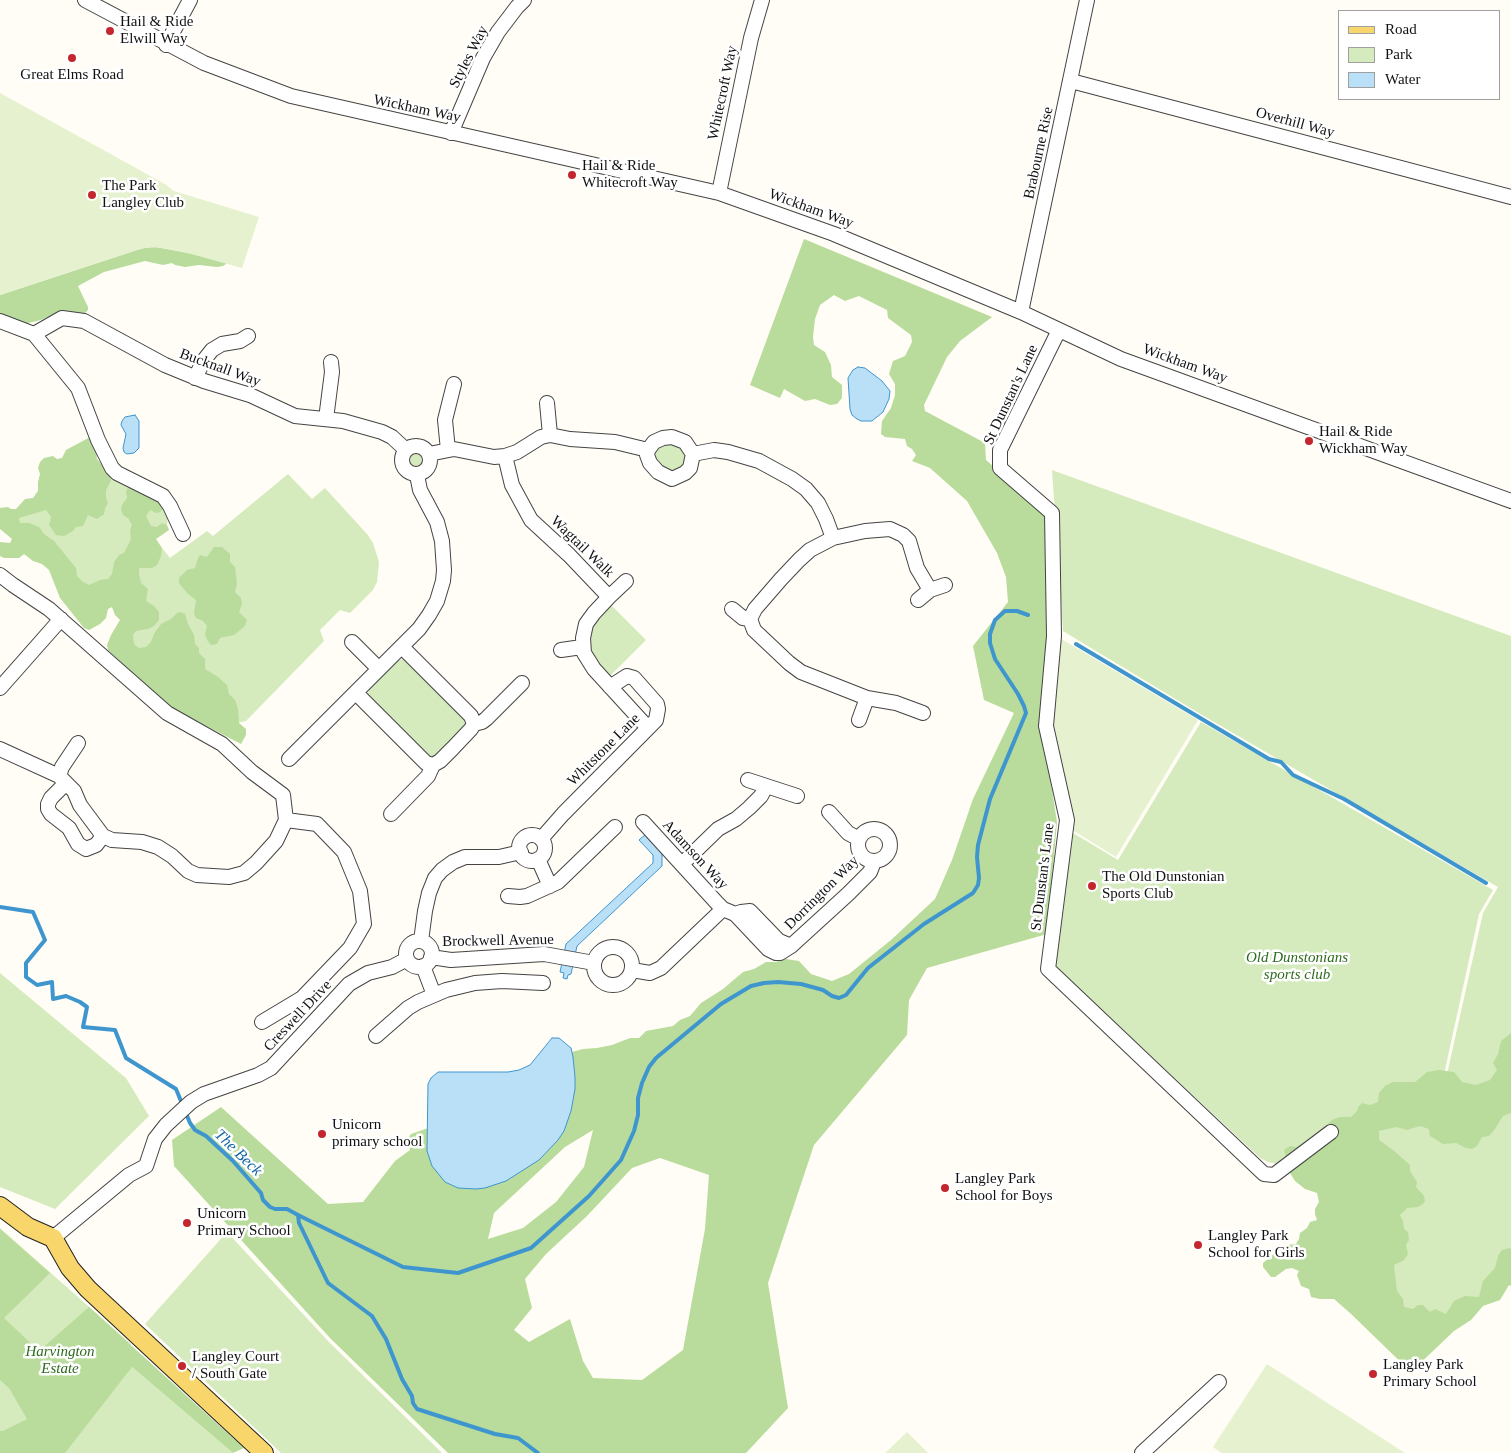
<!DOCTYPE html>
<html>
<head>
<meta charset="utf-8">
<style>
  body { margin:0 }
  #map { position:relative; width:1511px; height:1453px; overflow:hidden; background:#fffdf5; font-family:"Times New Roman",serif }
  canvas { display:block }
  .legend { position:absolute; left:1338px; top:10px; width:162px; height:90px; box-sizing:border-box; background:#fff; border:1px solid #a0a0a0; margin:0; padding:6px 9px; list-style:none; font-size:15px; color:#111 }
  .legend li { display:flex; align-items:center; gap:10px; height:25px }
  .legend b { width:25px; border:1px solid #a0a0a0 }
</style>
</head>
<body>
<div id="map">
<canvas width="1511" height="1453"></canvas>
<ul class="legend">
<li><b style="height:6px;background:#f9d66b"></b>Road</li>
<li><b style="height:14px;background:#d5ebbd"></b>Park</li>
<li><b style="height:14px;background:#b9e0f7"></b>Water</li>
</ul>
</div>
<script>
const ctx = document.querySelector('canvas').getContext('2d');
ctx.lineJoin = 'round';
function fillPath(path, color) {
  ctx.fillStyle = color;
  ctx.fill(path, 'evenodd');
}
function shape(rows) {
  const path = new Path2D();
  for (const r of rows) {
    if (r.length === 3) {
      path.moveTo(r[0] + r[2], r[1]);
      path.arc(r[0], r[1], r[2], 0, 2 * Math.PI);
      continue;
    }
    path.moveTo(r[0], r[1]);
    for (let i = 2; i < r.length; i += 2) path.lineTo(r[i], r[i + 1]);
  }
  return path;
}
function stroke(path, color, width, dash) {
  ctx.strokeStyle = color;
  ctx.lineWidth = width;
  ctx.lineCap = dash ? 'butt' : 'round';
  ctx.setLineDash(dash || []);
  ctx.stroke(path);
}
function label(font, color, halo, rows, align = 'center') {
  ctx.font = font + ' "Times New Roman",serif';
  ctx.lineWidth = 5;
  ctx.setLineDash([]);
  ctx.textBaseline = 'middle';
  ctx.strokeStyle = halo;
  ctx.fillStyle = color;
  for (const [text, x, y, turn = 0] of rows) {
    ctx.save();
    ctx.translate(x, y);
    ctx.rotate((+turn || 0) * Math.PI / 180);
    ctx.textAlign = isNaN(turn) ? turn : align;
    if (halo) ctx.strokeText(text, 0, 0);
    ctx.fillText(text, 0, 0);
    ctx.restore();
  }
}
const green = shape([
  [668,441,688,451,683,470,666,473,652,454,653,450],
  [416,460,9],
  [1052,470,1511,636,1511,1075,1441,1101,1483,913,1498,887,1202,715,1063,631],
  [288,474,312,499,325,488,367,534,373,543,379,562,377,582,373,590,350,613,340,610,320,630,324,641,246,721,231,724,131,649,130,636,139,613,91,591,11,524,15,513,107,477,129,486,162,505,168,516,167,525,151,539,162,548,170,558,207,531,213,536],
  [610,604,646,640,608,678,591,657,589,628],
  [402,659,406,660,464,716,467,722,466,726,436,756,429,756,369,697,368,694,370,687,396,662],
  [1201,722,1493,890,1479,914,1438,1102,1285,1163,1277,1164,1268,1162,1260,1158,1050,961,1068,830,1118,860],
  [0,973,126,1078,149,1116,55,1209,0,1187],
  [1511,1085,1511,1279,1413,1364,1331,1143],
  [0,1228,131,1344,132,1367,233,1453,0,1453],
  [227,1232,328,1341,442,1453,281,1453,145,1324]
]);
const forest = shape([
  [804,239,992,317,960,341,947,357,924,405,925,411,985,443,986,460,1049,515,1049,637,1042,725,1057,822,1047,934,927,968,909,1000,907,1035,814,1145,768,1283,788,1408,746,1453,448,1453,330,1338,174,1166,172,1140,221,1107,328,1204,363,1202,395,1161,410,1150,407,1140,411,1134,573,1078,572,1052,583,1049,597,1048,612,1045,630,1038,639,1038,646,1031,673,1026,680,1020,690,1016,701,1003,723,989,743,972,754,969,766,962,775,962,786,959,799,961,811,974,832,981,849,974,891,940,935,899,952,860,973,799,1014,713,984,700,973,646,1008,602,1006,577,997,553,967,501,930,468,912,461,916,455,912,449,907,446,905,439,885,437,881,434,882,421,891,408,895,395,895,384,889,374,893,361,905,356,912,342,911,335,888,318,887,310,859,296,845,301,834,295,820,305,815,319,813,337,814,345,825,352,831,365,832,377,842,385,842,398,837,404,830,405,815,399,805,401,784,389,780,398,750,385],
  [593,1130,584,1167,556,1202,523,1228,488,1239,494,1213,565,1147],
  [660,1158,709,1175,705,1229,683,1350,642,1380,593,1378,583,1361,570,1319,529,1342,514,1330,532,1308,525,1279,546,1254,587,1216,632,1168],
  [156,247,226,260,226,264,223,266,217,267,199,265,185,267,175,265,172,263,163,265,145,261,104,272,78,286,88,307,88,310,84,314,61,311,41,320,24,324,0,315,0,295,143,248],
  [92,436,96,448,97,459,110,475,111,481,106,490,106,498,108,503,105,508,104,514,97,519,88,515,83,526,76,527,73,531,64,536,56,535,49,525,51,517,46,510,19,518,20,523,29,523,39,527,44,534,54,541,76,568,77,576,83,582,89,585,100,580,108,579,112,574,114,562,119,555,124,553,131,539,130,530,132,525,128,518,123,515,121,510,122,505,127,498,126,491,129,486,158,501,162,505,163,509,160,512,156,513,150,510,146,516,151,526,157,527,162,523,167,525,169,530,156,539,162,548,161,556,157,565,152,568,139,568,139,574,141,583,148,589,146,601,154,606,159,612,159,620,154,626,148,629,136,631,133,635,134,644,139,648,146,647,151,642,154,634,161,624,171,619,177,613,181,612,185,614,188,624,194,635,195,644,199,648,199,653,205,659,205,669,218,677,227,685,229,694,235,700,238,709,239,723,246,729,246,735,241,744,170,707,108,650,107,645,111,635,120,620,115,615,112,607,108,609,106,618,100,624,89,630,84,628,60,598,49,570,42,564,33,561,24,554,19,558,4,558,0,556,0,542,10,543,12,539,0,529,0,508,8,507,11,509,16,509,25,499,33,498,38,491,38,482,40,474,38,468,40,462,44,458,53,456,57,459,62,458,66,450],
  [214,547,222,547,230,554,230,562,235,567,237,584,235,592,241,598,242,604,239,612,247,620,245,626,234,635,220,638,217,644,211,645,207,640,205,634,207,626,203,621,196,618,194,614,196,600,187,593,179,583,179,578,187,570,195,568,198,558,200,555,207,557],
  [1511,1033,1511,1113,1503,1116,1495,1129,1489,1136,1482,1137,1477,1146,1472,1149,1466,1148,1456,1143,1443,1144,1430,1136,1429,1129,1420,1126,1407,1130,1396,1127,1379,1131,1379,1140,1393,1150,1410,1165,1410,1171,1417,1182,1416,1187,1424,1196,1425,1201,1423,1204,1418,1207,1407,1208,1400,1215,1403,1221,1404,1229,1408,1232,1409,1240,1406,1245,1408,1254,1404,1260,1394,1265,1397,1291,1403,1299,1404,1307,1413,1309,1418,1305,1423,1305,1430,1312,1435,1309,1446,1314,1454,1301,1465,1296,1479,1297,1483,1281,1495,1268,1498,1256,1502,1250,1509,1248,1511,1249,1511,1286,1509,1285,1500,1300,1483,1306,1471,1320,1454,1331,1411,1372,1350,1313,1334,1299,1320,1299,1311,1297,1309,1289,1301,1286,1297,1275,1299,1271,1292,1268,1286,1269,1275,1277,1271,1277,1263,1267,1263,1263,1278,1250,1287,1245,1296,1244,1299,1239,1300,1233,1307,1228,1310,1222,1317,1220,1315,1214,1315,1209,1319,1202,1317,1193,1305,1189,1295,1181,1290,1173,1284,1150,1290,1146,1296,1147,1309,1140,1332,1120,1340,1117,1351,1117,1357,1111,1358,1107,1362,1103,1370,1105,1378,1102,1379,1093,1385,1086,1393,1082,1415,1082,1427,1072,1439,1070,1454,1072,1462,1082,1476,1085,1490,1080,1497,1070,1493,1063,1498,1054,1501,1041],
  [0,1229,50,1273,4,1318,39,1351,89,1307,244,1448,233,1453,132,1367,65,1453,0,1453,0,1431,3,1431,27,1419,9,1388,0,1380]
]);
const pitch = shape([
  [0,93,165,184,174,191,259,217,242,268,184,252,163,248,150,247,137,250,0,295],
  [1058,637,1198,720,1116,857,1069,828,1050,725],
  [1267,1364,1405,1453,1222,1453,1213,1447],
  [907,1432,928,1453,885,1453]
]);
const water = shape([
  [858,367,865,368,882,381,890,391,889,399,883,412,872,421,861,421,857,419,852,415,850,409,848,378,853,370,858,367],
  [135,415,139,421,139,448,134,453,127,454,124,452,123,448,126,434,121,425,122,421,125,417,135,415],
  [646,834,662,851,662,866,577,946,571,974,568,975,567,979,563,978,564,973,560,972,566,944,653,863,653,855,639,840,646,834],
  [552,1038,559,1038,571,1048,573,1057,575,1077,575,1089,571,1111,564,1131,558,1140,539,1160,506,1181,485,1188,476,1189,458,1188,445,1182,432,1166,427,1151,428,1084,431,1078,438,1072,508,1072,519,1070,530,1065,552,1038]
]);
const stream = shape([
  [1076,644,1269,759,1281,762,1293,775,1344,799,1486,883],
  [0,907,33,912,45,940,26,963,26,977,37,985,52,982,53,999,66,996,80,1002,87,1007,83,1027,115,1030,126,1058,176,1089,190,1123,195,1130,206,1136,233,1161,261,1193,263,1200,270,1207,275,1209,287,1209,298,1215,299,1223,328,1283,372,1316,386,1339,402,1379,412,1396,413,1403,417,1409,495,1434,518,1438,538,1453],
  [298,1215,403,1267,458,1273,531,1248,589,1196,621,1160,634,1131,638,1115,638,1098,642,1083,649,1067,656,1058,721,1004,751,986,764,983,778,982,801,984,823,990,832,996,839,998,846,995,868,968,924,924,973,893,978,885,979,878,977,857,978,845,990,799,1026,713,1024,706,1018,694,995,659,990,643,990,634,995,620,1005,611,1017,611,1028,615]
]);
const minor = shape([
  [85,0,204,63,291,96,719,193,834,234,1021,312,1121,359,1511,501],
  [166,45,190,0],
  [1071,81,1511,197],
  [451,133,483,58,498,32,517,7,524,0],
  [719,193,751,38,762,0],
  [1021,312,1087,0],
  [0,321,34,334],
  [1059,330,1000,450,1000,468,1052,513,1054,636,1046,726,1067,820,1048,969,1264,1174,1274,1175,1331,1132],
  [34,334,62,318,84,321,165,365,204,381,250,395,295,416,343,421,382,432,392,437,406,450],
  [34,334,78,388,98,440,112,468,117,473,163,496,170,506,183,534],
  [195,378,204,360,212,350,222,344,240,341,248,336],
  [547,403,550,435],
  [326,419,332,372,331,362],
  [672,437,685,442,693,454,690,468,685,473,672,479,658,472,650,463,647,455,648,450,654,442,663,438,672,437],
  [416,460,14],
  [448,450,445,420,454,384],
  [429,454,454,449,494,457,505,456,517,452,541,437,550,435,570,439,615,442,648,450],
  [693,454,714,450,728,452,759,461,792,479,806,489,818,503,826,519,833,538],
  [505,456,512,485,531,520,569,555,609,597,594,613,586,624,583,638,584,653,594,669,648,728],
  [0,575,13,585,49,609,167,713,222,744,252,772,283,795,286,820,317,824,344,852,360,891,364,924,350,948,302,998,262,1022],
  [609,597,626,581],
  [918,600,930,590],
  [732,609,743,618,750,619],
  [352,642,379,669],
  [561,650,582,647],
  [0,688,61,619],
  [356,693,426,763,433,765],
  [923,713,896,703,867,698,801,672,789,663,754,630,750,619,755,609,781,579,799,560,810,550,833,538,865,531,890,529,903,535,909,541,917,568,930,590,945,585],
  [859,720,867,698],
  [474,724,482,722,486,719,522,683],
  [0,749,59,776,74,791,80,805,103,836,112,840,142,842,158,847,172,856,188,871,197,875,229,877,244,873,256,863,276,841,286,820],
  [289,759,419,629,429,615,437,601,443,581,444,570,442,541,437,522,420,490,417,475],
  [59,776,62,767,78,743],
  [748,780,797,796],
  [66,783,51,798,48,804,48,809,51,814,69,828,78,844,86,849,96,845,103,836],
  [829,812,848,833,859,839],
  [391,814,428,776,433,765,440,761,453,748,471,729,474,724,471,716,402,647],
  [643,822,717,903,723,909,735,914,768,949,776,953,780,953,791,946,848,894,870,872,874,862],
  [874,845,16],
  [532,848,13],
  [541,839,563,814,656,720,658,709,657,704,634,678,627,676,610,687],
  [538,859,550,886],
  [682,864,718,829,736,819,749,808,761,796,766,786],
  [508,896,520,897,527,896,558,882,615,827],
  [735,914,741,912,750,911,779,941,791,946],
  [419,954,13],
  [421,941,425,911,429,893,435,878,442,870,453,862,465,857,499,857,521,852],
  [613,966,19],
  [431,957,451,960,544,954,594,963],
  [423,966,434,995],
  [632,970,650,973,661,968,723,909],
  [376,1036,408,1008,418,1002,446,990,475,983,502,981,543,983],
  [53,1238,129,1175,146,1166,155,1139,166,1125,191,1102,204,1094,258,1075,271,1068,349,984,368,973,392,967,407,959],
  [1142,1453,1219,1382]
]);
const major = shape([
  [0,1206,28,1227,53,1238,70,1268,88,1289,264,1453]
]);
const markers = [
  [110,31,5,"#c4262e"],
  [72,58,5,"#c4262e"],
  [572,175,5,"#c4262e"],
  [92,195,5,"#c4262e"],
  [1309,441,5,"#c4262e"],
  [1092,886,5,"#c4262e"],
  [322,1134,5,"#c4262e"],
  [945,1188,5,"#c4262e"],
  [187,1223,5,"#c4262e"],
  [1198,1245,5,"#c4262e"],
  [182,1366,5,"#c4262e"],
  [1373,1374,5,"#c4262e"]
];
const poiNames = [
  ["Hail & Ride",120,22],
  ["Elwill Way",120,39],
  ["Great Elms Road",72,75,"center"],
  ["Hail & Ride",582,166],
  ["Whitecroft Way",582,183],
  ["The Park",102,186],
  ["Langley Club",102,203],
  ["Hail & Ride",1319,432],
  ["Wickham Way",1319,449],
  ["The Old Dunstonian",1102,877],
  ["Sports Club",1102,894],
  ["Unicorn",332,1125],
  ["primary school",332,1142],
  ["Langley Park",955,1179],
  ["School for Boys",955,1196],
  ["Unicorn",197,1214],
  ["Primary School",197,1231],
  ["Langley Park",1208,1236],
  ["School for Girls",1208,1253],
  ["Langley Court",192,1357],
  ["/ South Gate",192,1374],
  ["Langley Park",1383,1365],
  ["Primary School",1383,1382]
];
const streetNames = [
  ["Styles Way",469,57,-63],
  ["Whitecroft Way",723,93,-78],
  ["Wickham Way",417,109,12],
  ["Overhill Way",1295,123,15],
  ["Brabourne Rise",1039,153,-78],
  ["Wickham Way",811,209,20],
  ["Wickham Way",1185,364,20],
  ["Bucknall Way",220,368,20],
  ["St Dunstan's Lane",1011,395,-65],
  ["Wagtail Walk",582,547,44],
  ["Whitstone Lane",604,750,-45],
  ["Adamson Way",695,855,47],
  ["St Dunstan's Lane",1043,877,-83],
  ["Dorrington Way",822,893,-45],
  ["Brockwell Avenue",498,941,-1],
  ["Creswell Drive",298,1016,-47]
];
const parkNames = [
  ["Old Dunstonians",1297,958],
  ["sports club",1297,975],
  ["Harvington",60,1352],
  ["Estate",60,1369]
];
const waterNames = [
  ["The Beck",238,1153,44]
];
fillPath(green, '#d5ebbd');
fillPath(forest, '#b9dc9c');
fillPath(pitch, '#e6f2cf');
fillPath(water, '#b9e0f7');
stroke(water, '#3f96cf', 1);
stroke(stream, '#3f96cf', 4);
stroke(minor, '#444', 16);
stroke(major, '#222', 20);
stroke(minor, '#fff', 14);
stroke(major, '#f9d66b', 18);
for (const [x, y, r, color] of markers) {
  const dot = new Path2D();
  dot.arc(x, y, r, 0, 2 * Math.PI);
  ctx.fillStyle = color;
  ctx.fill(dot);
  stroke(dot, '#fff', 2);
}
label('15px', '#111', '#fff', poiNames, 'left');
label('15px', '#111', '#fff', streetNames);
label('italic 15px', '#2f6b1f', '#fff', parkNames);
label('italic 16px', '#1768a6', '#fff', waterNames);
</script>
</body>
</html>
